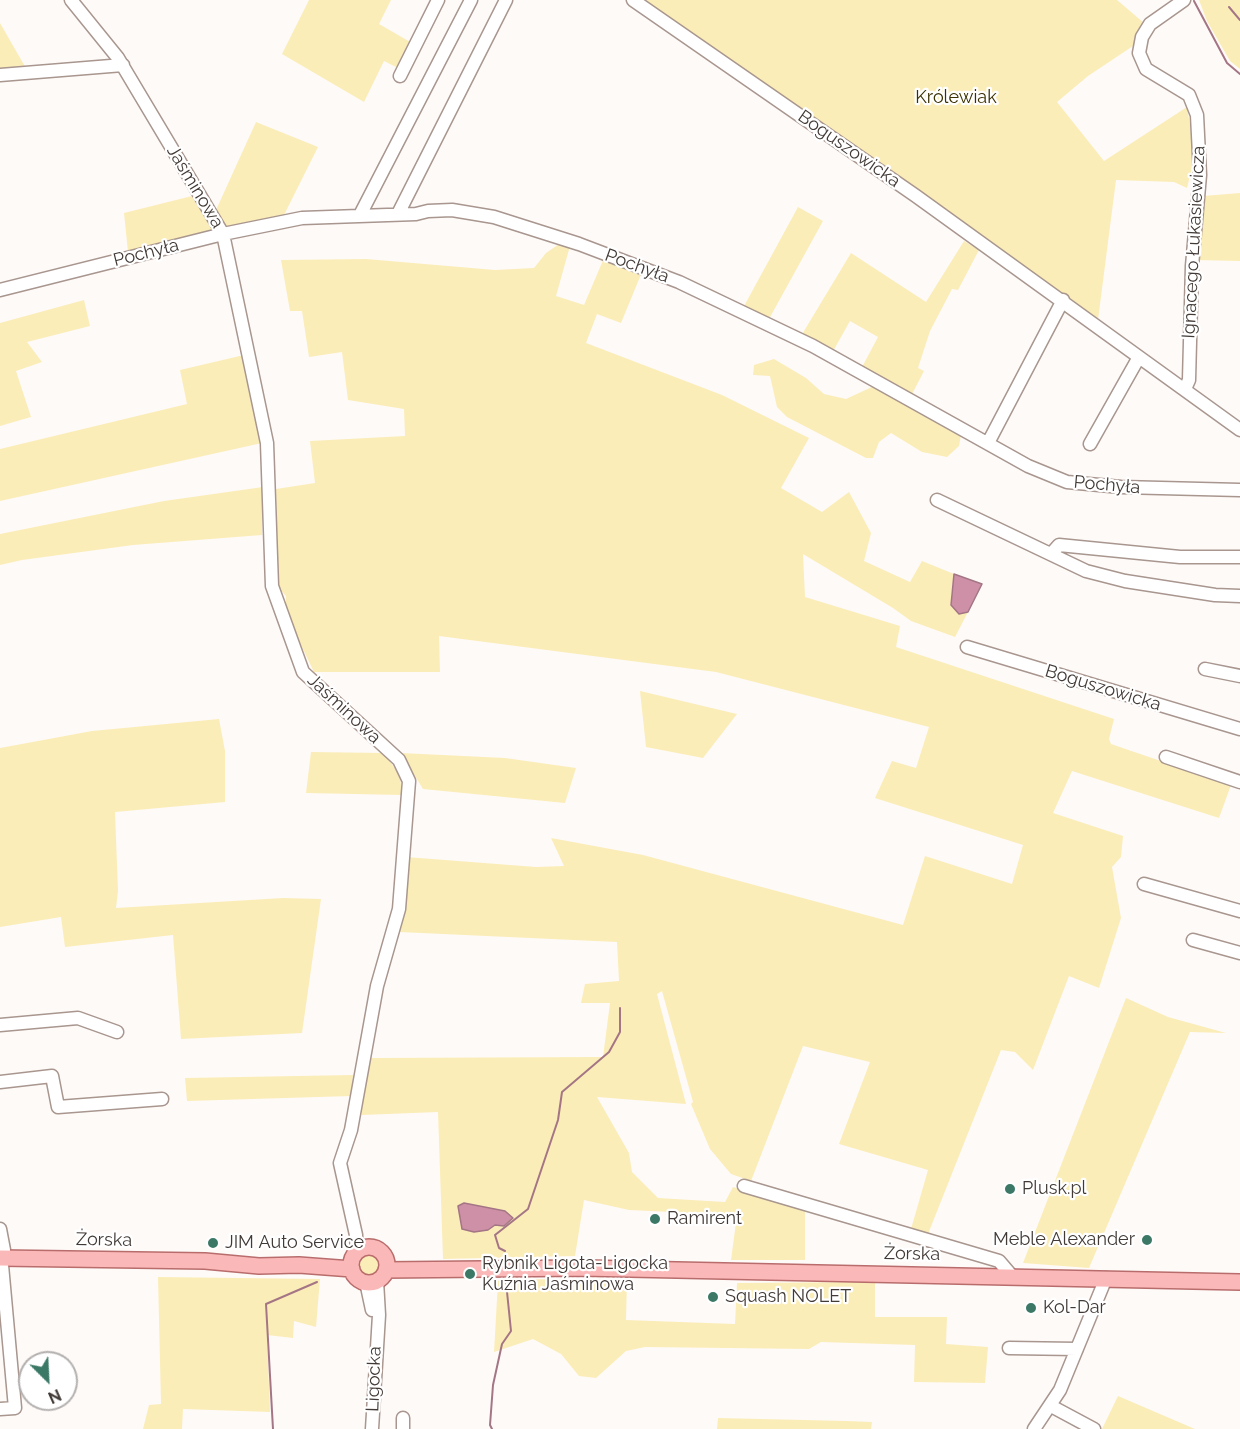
<!DOCTYPE html>
<html>
<head>
<meta charset="utf-8">
<style>
  body { margin:0 }
  #map { position:relative; width:1240px; height:1429px; overflow:hidden; background:#fefaf8; font-family:Raleway,sans-serif }
  canvas { display:block }
  .north { position:absolute; left:18px; top:1351px; width:60px; height:60px; box-sizing:border-box; background:#fff; border:2px solid #b3b0af; border-radius:50%; rotate:156deg; font-size:16px; font-weight:700; line-height:24px; text-align:center; color:#413a36 }
  .north::after { content:''; display:block; margin:auto; width:21px; height:27px; background:#3b7966; clip-path:polygon(50% 0,100% 100%,50% 72%,0 100%) }
</style>
</head>
<body>
<div id="map">
<canvas width="1240" height="1429"></canvas>
<div class="north">N</div>
</div>
<script>
const ctx = document.querySelector('canvas').getContext('2d');
ctx.lineJoin = 'round';
function fillPath(path, color) {
  ctx.fillStyle = color;
  ctx.fill(path, 'evenodd');
}
function shape(rows) {
  const path = new Path2D();
  for (const r of rows) {
    if (r.length === 3) {
      path.moveTo(r[0] + r[2], r[1]);
      path.arc(r[0], r[1], r[2], 0, 2 * Math.PI);
      continue;
    }
    path.moveTo(r[0], r[1]);
    for (let i = 2; i < r.length; i += 2) path.lineTo(r[i], r[i + 1]);
  }
  return path;
}
function stroke(path, color, width, dash) {
  ctx.strokeStyle = color;
  ctx.lineWidth = width;
  ctx.lineCap = dash ? 'butt' : 'round';
  ctx.setLineDash(dash || []);
  ctx.stroke(path);
}
function label(font, color, halo, rows, align = 'center') {
  ctx.font = font + ' Raleway,sans-serif';
  ctx.lineWidth = 4.5;
  ctx.setLineDash([]);
  ctx.textBaseline = 'middle';
  ctx.strokeStyle = halo;
  ctx.fillStyle = color;
  for (const [text, x, y, turn = 0] of rows) {
    ctx.save();
    ctx.translate(x, y);
    ctx.rotate((+turn || 0) * Math.PI / 180);
    ctx.textAlign = isNaN(turn) ? turn : align;
    if (halo) ctx.strokeText(text, 0, 0);
    ctx.fillText(text, 0, 0);
    ctx.restore();
  }
}
const green = shape([
  [309,0,391,0,379,24,412,43,398,68,384,61,364,102,282,54],
  [644,0,1117,0,1144,23,1139,42,1088,76,1057,102,1104,161,1187,107,1195,155,1187,188,1174,182,1116,180,1098,320,940,205],
  [1199,0,1240,0,1240,69,1230,61,1207,21],
  [0,23,27,70,0,73],
  [256,122,318,147,284,215,227,228,216,210],
  [1240,193,1240,261,1194,260,1203,196],
  [196,195,217,229,128,252,124,213],
  [798,207,823,221,769,319,743,308],
  [964,241,979,250,958,290,952,289,930,331,918,368,924,371,910,398,861,369,878,337,850,321,832,353,801,336,851,253,926,302],
  [562,242,570,246,556,296,584,305,604,258,642,272,621,323,597,314,586,343,722,395,809,438,781,488,822,512,849,492,871,533,864,561,910,582,922,561,954,574,951,597,959,614,968,612,955,637,911,621,893,608,803,554,805,597,900,626,896,647,1114,719,1109,739,1111,744,1231,785,1219,818,1072,771,1053,813,1123,836,1121,857,1112,867,1121,918,1099,988,1069,976,1033,1070,1015,1052,1001,1050,928,1234,911,1229,928,1170,839,1144,870,1062,803,1046,751,1181,731,1174,710,1149,691,1104,693,1102,662,991,657,994,686,1104,597,1097,629,1153,632,1172,658,1198,725,1202,733,1187,805,1209,805,1260,731,1260,737,1215,629,1210,584,1200,575,1256,443,1259,438,1112,362,1115,361,1090,370,1058,603,1057,610,1003,581,1003,585,984,619,981,617,942,399,932,406,857,536,867,564,866,551,838,643,855,903,925,925,856,1012,884,1023,845,875,798,892,761,916,768,929,727,716,672,439,636,440,672,314,672,286,614,286,596,278,587,276,489,315,483,310,441,405,436,404,409,348,400,342,352,309,357,302,311,290,311,281,260,366,259,495,270,534,268,546,253],
  [84,300,90,326,27,342,42,362,16,371,31,417,0,426,0,323],
  [244,355,262,443,0,501,0,449,187,404,180,370],
  [774,359,806,378,824,394,846,399,874,386,961,435,959,446,947,457,922,452,891,433,879,442,873,458,866,458,787,417,777,407,770,376,753,375,754,365],
  [263,487,262,535,133,545,22,560,0,565,0,534,164,501],
  [640,691,737,714,703,758,646,747],
  [219,719,225,751,225,802,115,812,118,891,116,908,283,898,321,899,302,1033,181,1039,173,935,65,947,61,917,0,927,0,748,92,731],
  [311,752,384,753,400,776,402,795,306,793],
  [401,753,505,758,576,768,565,803,423,789],
  [1126,998,1168,1017,1226,1033,1190,1032,1089,1268,1023,1263],
  [353,1075,351,1096,187,1101,185,1078],
  [369,1265,12],
  [158,1277,320,1279,316,1327,294,1321,293,1338,267,1335,270,1412,183,1409,182,1429,143,1429,149,1405,161,1404],
  [502,1279,627,1280,626,1320,735,1324,737,1283,875,1282,875,1317,947,1317,946,1344,988,1347,985,1383,914,1382,915,1345,821,1342,809,1349,645,1347,626,1351,596,1378,579,1376,561,1354,533,1339,494,1352,498,1281],
  [1118,1396,1195,1429,1102,1429],
  [718,1418,847,1421,872,1422,871,1429,717,1429]
]);
const water = shape([
  [954,574,982,584,968,612,959,614,951,605,954,574],
  [464,1203,505,1211,513,1218,504,1226,495,1225,488,1230,474,1232,462,1229,458,1206,464,1203]
]);
const stream = shape([
  [1194,1,1227,63,1240,74],
  [1229,7,1240,20],
  [505,1251,499,1248,495,1235,528,1209,558,1120,562,1092,609,1052,620,1032,620,1008],
  [273,1429,266,1304,317,1282],
  [492,1429,490,1425,493,1385,502,1344,511,1331,506,1282]
]);
const minor = shape([
  [71,0,118,58,223,234,267,443,272,586,303,672,399,760,409,781,399,909,377,986,351,1130,340,1163,356,1235,357,1252],
  [633,0,916,196,1240,430],
  [1184,0,1150,24,1142,37,1139,53,1146,69,1189,95,1197,115,1200,175,1192,266,1189,380,1185,389],
  [0,75,123,65],
  [400,76,438,0],
  [398,214,506,0],
  [360,215,471,0],
  [0,290,223,234,302,218,416,214,428,211,452,210,494,217,579,244,679,282,813,346,1028,466,1067,482,1121,487,1240,490],
  [988,443,1063,300],
  [1090,444,1139,357],
  [937,500,1086,571,1125,581,1215,595,1240,596],
  [1051,554,1059,545,1180,557,1240,557],
  [967,647,1240,729],
  [1205,669,1240,676],
  [1166,757,1240,782],
  [1144,884,1240,911],
  [1193,940,1240,953],
  [0,1025,78,1018,117,1032],
  [0,1082,52,1076,58,1107,162,1099],
  [744,1186,999,1261,1011,1275],
  [0,1229,4,1250,2,1265,15,1408,0,1409],
  [366,1282,372,1310],
  [1009,1348,1077,1349],
  [1051,1406,1094,1429],
  [372,1429,379,1315,377,1281],
  [403,1429,403,1418],
  [1034,1429,1060,1390,1106,1278]
]);
const major = shape([
  [369,1265,18],
  [0,1258,205,1261,259,1266,299,1265,352,1269],
  [386,1270,583,1268,1240,1282]
]);
const markers = [
  [1010,1189,6,"#3b7966"],
  [655,1219,6,"#3b7966"],
  [1147,1240,6,"#3b7966"],
  [213,1243,6,"#3b7966"],
  [470,1274,6,"#3b7966"],
  [713,1297,6,"#3b7966"],
  [1031,1308,6,"#3b7966"]
];
const parkNames = [
  ["Królewiak",956,98]
];
const streetNames = [
  ["Boguszowicka",849,149,35],
  ["Jaśminowa",195,187,59],
  ["Ignacego Łukasiewicza",1194,242,-87],
  ["Pochyła",146,253,-14],
  ["Pochyła",637,266,20],
  ["Pochyła",1107,485,5],
  ["Boguszowicka",1103,688,17],
  ["Jaśminowa",344,709,43],
  ["Żorska",104,1240,1],
  ["Żorska",912,1254,1],
  ["Ligocka",374,1379,-88]
];
const poiNames = [
  ["Plusk.pl",1022,1189],
  ["Ramirent",667,1219],
  ["Meble Alexander",1135,1240,"right"],
  ["JIM Auto Service",225,1243],
  ["Rybnik Ligota-Ligocka",482,1264],
  ["Kuźnia Jaśminowa",482,1285],
  ["Squash NOLET",725,1297],
  ["Kol-Dar",1043,1308]
];
fillPath(green, '#fbedb8');
fillPath(water, '#ce90a7');
stroke(water, '#a47685', 1.5);
stroke(stream, '#a47685', 2);
stroke(minor, '#a8968f', 15);
stroke(major, '#b86d6c', 18);
stroke(minor, '#fff', 12);
stroke(major, '#fbb8b8', 15);
for (const [x, y, r, color] of markers) {
  const dot = new Path2D();
  dot.arc(x, y, r, 0, 2 * Math.PI);
  ctx.fillStyle = color;
  ctx.fill(dot);
  stroke(dot, '#fff', 2);
}
label('18px', '#3b3000', '#fff', parkNames);
label('18px', '#413a36', '#fff', streetNames);
label('18px', '#413a36', '#fff', poiNames, 'left');
</script>
</body>
</html>
